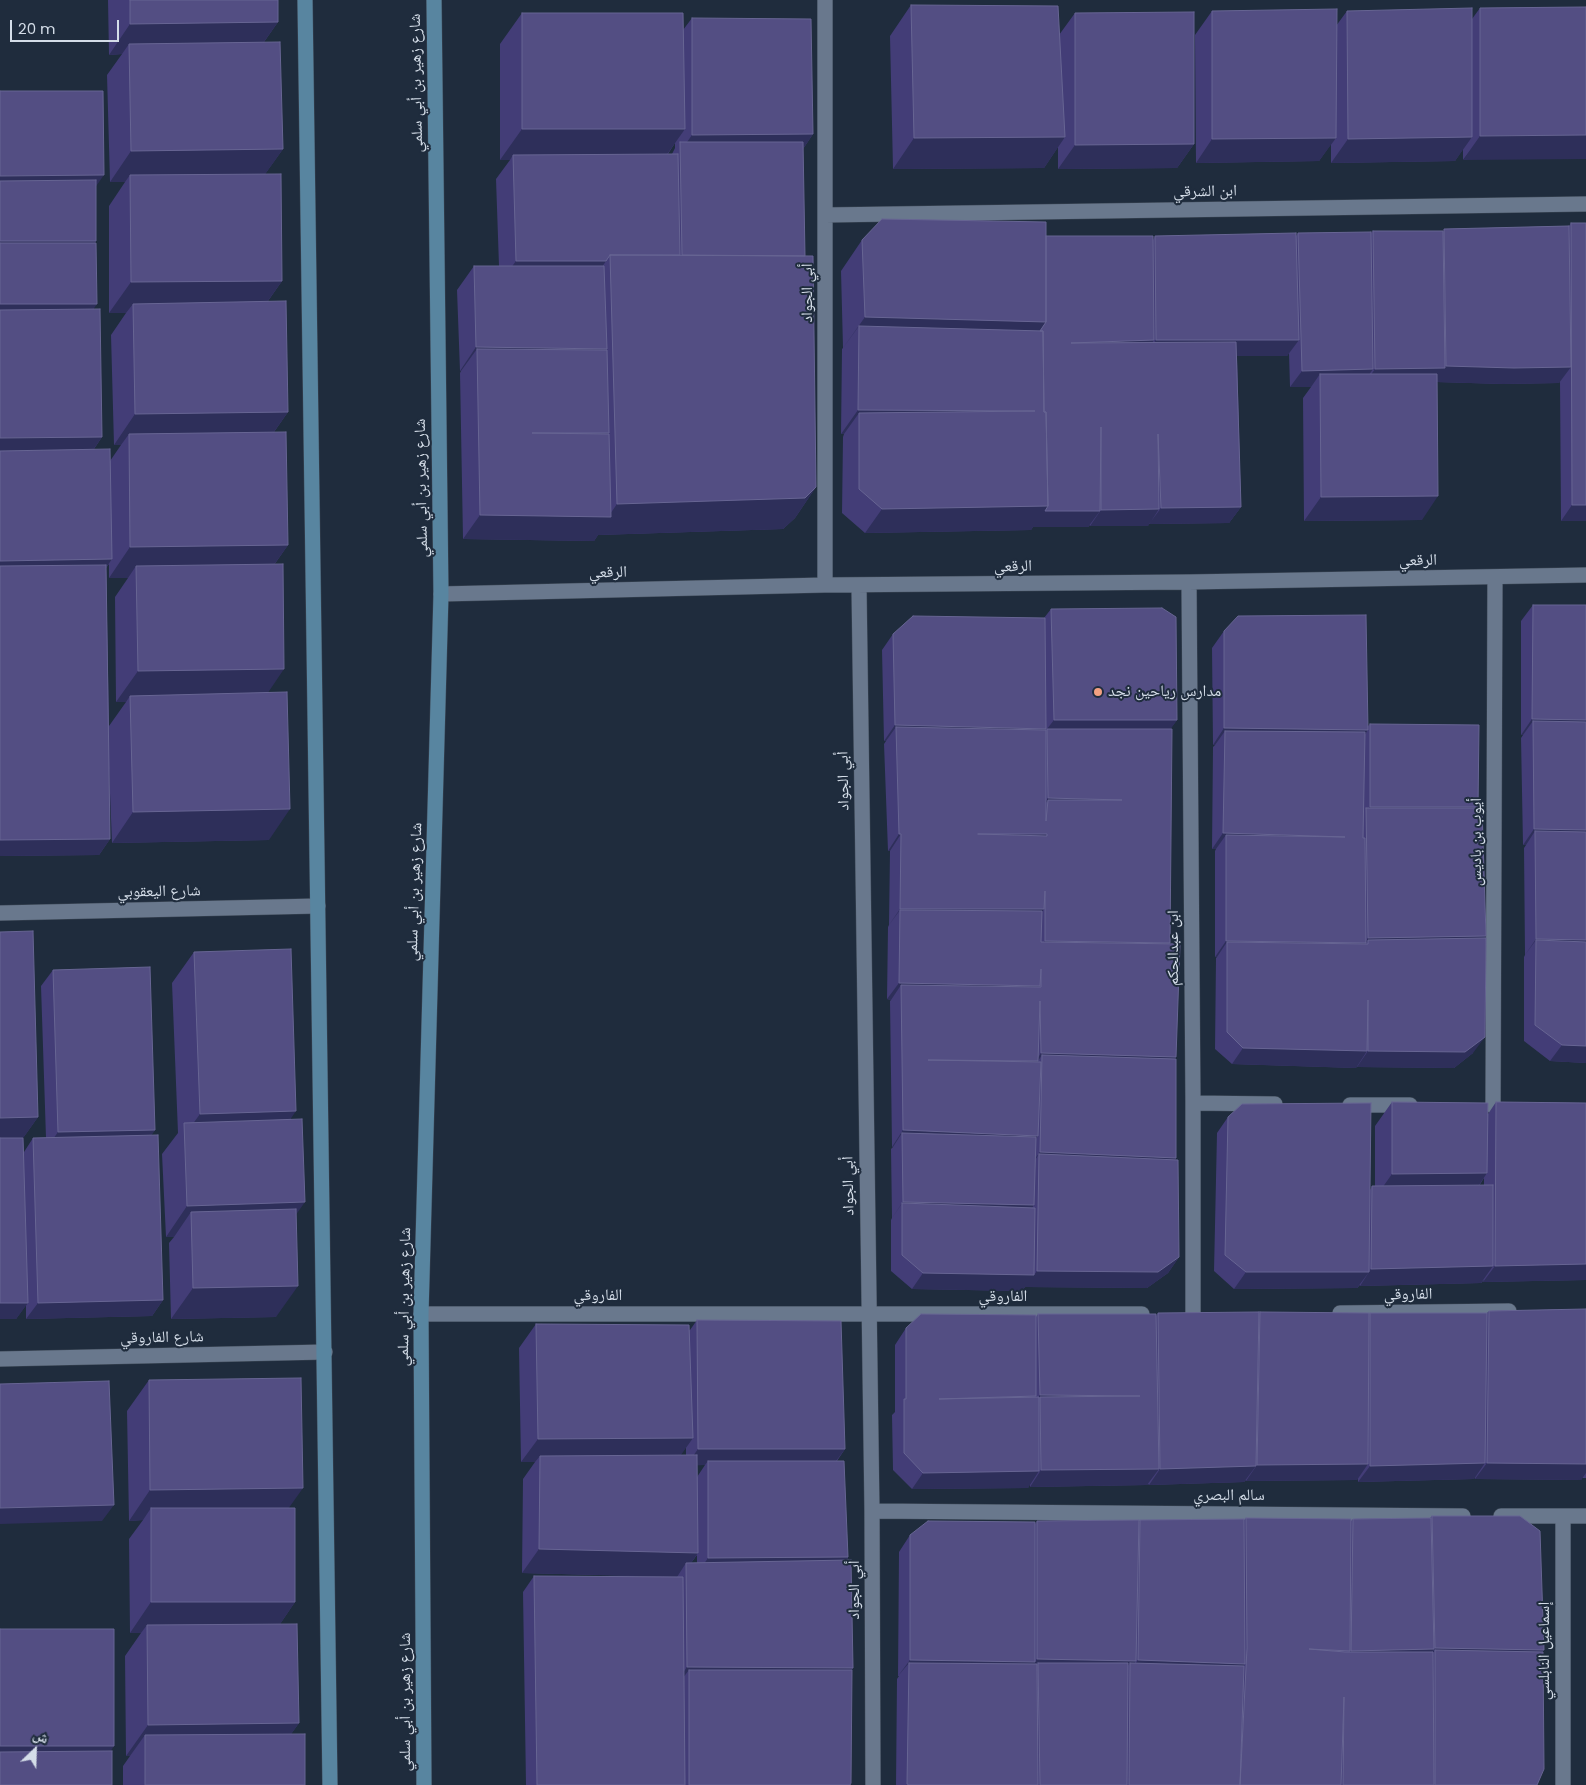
<!DOCTYPE html>
<html>
<head>
<meta charset="utf-8">
<style>
  body { margin:0 }
  #map { position:relative; width:1586px; height:1785px; overflow:hidden; background:#1f2c3d; font-family:Poppins,"Noto Naskh Arabic",sans-serif }
  canvas { display:block }
  .north { position:absolute; left:10px; top:1725px; width:50px; height:50px; -webkit-text-stroke:4px #1f2c3d; paint-order:stroke; rotate:24deg; font-size:14px; font-weight:700; line-height:20px; text-align:center; color:#d4dde8 }
  .north::after { content:''; display:block; margin:auto; width:18px; height:22px; background:#d4dde8; clip-path:polygon(50% 0,100% 100%,50% 72%,0 100%) }
  .scale { position:absolute; left:10px; top:20px; width:109px; height:22px; box-sizing:border-box; border:2px solid #d4dde8; border-top:0; padding-left:6px; font-size:15px; line-height:18px; white-space:nowrap; color:#d4dde8; -webkit-text-stroke:4px #1f2c3d; paint-order:stroke }
</style>
</head>
<body>
<div id="map">
<canvas width="1586" height="1785"></canvas>
<div class="north">ش</div>
<div class="scale">20 m</div>
</div>
<script>
const ctx = document.querySelector('canvas').getContext('2d');
ctx.lineJoin = 'round';
function shape(rows) {
  const path = new Path2D();
  for (const r of rows) {
    path.moveTo(r[0], r[1]);
    for (let i = 2; i < r.length; i += 2) path.lineTo(r[i], r[i + 1]);
  }
  return path;
}
function stroke(path, color, width, dash) {
  ctx.strokeStyle = color;
  ctx.lineWidth = width;
  ctx.lineCap = dash ? 'butt' : 'round';
  ctx.setLineDash(dash || []);
  ctx.stroke(path);
}
function fillPath(path, color) {
  ctx.fillStyle = color;
  ctx.fill(path, 'evenodd');
}
function label(font, color, halo, rows, align = 'center') {
  ctx.font = font + ' Poppins,"Noto Naskh Arabic",sans-serif';
  ctx.lineWidth = 4;
  ctx.setLineDash([]);
  ctx.textBaseline = 'middle';
  ctx.strokeStyle = halo;
  ctx.fillStyle = color;
  for (const [text, x, y, turn = 0] of rows) {
    ctx.save();
    ctx.translate(x, y);
    ctx.rotate((+turn || 0) * Math.PI / 180);
    ctx.textAlign = isNaN(turn) ? turn : align;
    if (halo) ctx.strokeText(text, 0, 0);
    ctx.fillText(text, 0, 0);
    ctx.restore();
  }
}
const street = shape([
  [825,215,1586,204],
  [1189,582,1193,1103,1193,1314],
  [825,585,825,0],
  [859,586,872,1511,873,1785],
  [441,594,825,585,1189,582,1586,575],
  [0,913,318,906],
  [1193,1103,1275,1104],
  [1350,1105,1410,1105],
  [1493,1106,1495,577],
  [1340,1313,1509,1311],
  [421,1314,1142,1314],
  [0,1359,325,1352],
  [872,1511,1463,1516],
  [1501,1516,1586,1516],
  [1563,1517,1563,1785]
]);
const secondary = shape([
  [305,0,330,1785],
  [424,1785,421,1314,441,594,434,0]
]);
const wall = shape([
  [108,0,278,0,278,22,264,42,283,149,265,174,282,281,268,301,288,412,274,432,288,545,274,565,268,692,269,840,112,843,109,768,110,839,99,855,0,856,96,187,94,309,102,437,94,449,110,461,121,445,114,445,111,335,126,313,109,313,109,206,125,182,110,182,107,75,122,54,109,55],
  [109,564,109,578,128,578,115,597,116,702,126,702,109,726,106,568],
  [911,5,1059,35,1075,13,1194,144,1177,168,1058,169,1058,147,1044,168,893,169,890,36],
  [1586,7,1463,160,1463,149,1455,161,1331,163,1331,144,1319,161,1196,163,1195,35,1212,11,1336,26,1347,11,1472,19,1480,8],
  [522,13,683,30,692,18,813,134,803,149,805,256,816,487,795,518,783,529,598,535,594,541,463,539,460,373,461,371,460,371,457,290,474,266,499,266,496,179,510,160,500,160,500,44],
  [675,143,675,148,672,154,668,154],
  [1571,223,1586,223,1586,521,1561,521,1560,381,1559,383,1503,384,1437,382,1422,520,1304,521,1303,398,1311,387,1290,387,1289,353,1287,356,1237,356,1241,507,1229,523,1149,524,1149,523,1148,526,1090,526,1090,525,1088,527,1033,527,1031,530,865,533,842,513,843,437,844,434,841,434,842,349,843,348,841,271,862,240,1046,236,1153,240,1155,236,1296,236,1298,233,1371,233,1373,231,1443,232,1444,229,1569,226],
  [1533,605,1586,605,1586,1063,1550,1061,1524,1041,1524,957,1525,955,1524,848,1526,845,1523,845,1521,738,1523,735,1521,735,1521,621],
  [1051,609,1177,720,1170,729,1169,944,1175,1059,1176,1158,1175,1160,1179,1257,1168,1273,1147,1288,1025,1287,1022,1291,912,1289,891,1271,891,1220,892,1218,891,1149,893,1147,892,1147,890,1001,891,1000,887,999,888,927,889,925,890,851,888,851,884,744,886,741,884,741,882,650,893,634,1044,618],
  [1224,631,1368,726,1370,724,1477,808,1485,938,1473,1053,1454,1068,1357,1067,1357,1066,1356,1068,1232,1064,1215,1049,1216,958,1217,957,1215,957,1215,851,1216,849,1212,849,1213,747,1215,745,1213,745,1212,648],
  [0,932,38,1117,23,1138,24,1152,33,1138,46,1138,41,986,53,970,155,1130,151,1135,163,1300,152,1316,26,1319,26,1305,16,1319],
  [194,952,291,1119,296,1215,276,1317,171,1319,169,1243,174,1237,166,1237,162,1154,178,1133,172,983],
  [1392,1102,1488,1114,1496,1102,1586,1103,1586,1280,1483,1282,1484,1280,1481,1283,1360,1286,1360,1285,1357,1288,1234,1289,1214,1271,1217,1133,1228,1117,1370,1190,1372,1186,1375,1186,1375,1126],
  [1484,1178,1484,1185,1479,1186],
  [1586,1309,1586,1478,1583,1478,1583,1477,1581,1480,1475,1479,1475,1477,1474,1479,1358,1482,1358,1478,1357,1480,1246,1481,1246,1480,1244,1482,1149,1485,1148,1484,1147,1485,1030,1487,1030,1484,1028,1488,912,1489,893,1470,892,1415,895,1412,895,1345,906,1328,1036,1317,1038,1314,1156,1316,1158,1313,1258,1314,1260,1312,1369,1314,1370,1313,1487,1313,1489,1311],
  [697,1320,845,1449,837,1461,848,1557,847,1560,853,1668,852,1670,850,1785,526,1785,523,1592,534,1576,677,1577,522,1573,523,1479,535,1462,521,1462,519,1348,536,1324,690,1330],
  [686,1447,686,1455,680,1455],
  [697,1465,705,1465,697,1477],
  [697,1555,697,1563,691,1563],
  [149,1380,289,1508,295,1602,280,1624,299,1723,291,1734,305,1785,123,1785,123,1766,130,1756,126,1756,125,1656,141,1633,130,1633,129,1539,143,1520,129,1521,127,1411],
  [1432,1516,1543,1652,1537,1785,896,1785,897,1679,899,1676,898,1676,899,1552,910,1535,1035,1524,1037,1521,1139,1522,1140,1520,1244,1520,1246,1518,1351,1521,1353,1519,1430,1518]
]);
const shadedWall = shape([
  [278,22,256,53,129,44,122,54,109,55,130,24],
  [522,129,685,129,663,160,513,155,510,160,500,160],
  [813,134,797,158,680,152,692,135],
  [1586,135,1586,159,1463,160,1480,136],
  [1065,137,1044,168,893,169,914,138],
  [1472,137,1455,161,1331,163,1348,139],
  [1336,138,1319,161,1196,163,1212,139],
  [1194,144,1177,168,1058,169,1075,145],
  [283,149,261,180,130,175,125,182,110,182,131,151],
  [104,175,92,192,0,192,0,176],
  [0,241,96,241,85,257,0,258],
  [516,261,606,261,590,285,499,284],
  [282,281,260,312,133,304,126,313,109,313,131,282],
  [0,304,97,304,86,320,0,320],
  [865,317,1046,322,1024,353,859,326,843,348],
  [1154,340,1143,356,1071,343],
  [1156,340,1299,340,1287,356,1144,356],
  [476,347,607,349,590,372,477,349,461,371,460,371],
  [1446,366,1571,367,1559,383,1503,384,1436,382,1363,386,1375,369,1444,368],
  [1373,369,1362,385,1320,374,1311,387,1290,387,1302,371],
  [858,410,1035,411,859,413,844,434,841,434],
  [288,412,266,443,129,434,121,445,114,445,135,414],
  [532,433,609,433,592,457],
  [102,437,91,453,0,454,0,438],
  [816,487,795,518,783,529,598,535,594,541,463,539,480,515,608,517,617,504],
  [1438,496,1422,520,1304,521,1321,497],
  [1572,505,1586,505,1586,521,1561,521],
  [1048,506,1100,511,1088,527,1033,527,1031,530,865,533,882,509],
  [1241,507,1229,523,1149,524,1161,508],
  [1159,509,1148,526,1090,526,1101,510],
  [288,545,266,576,136,566,128,578,109,578,130,547],
  [112,559,101,575,0,577,0,561],
  [284,669,263,700,130,696,126,702,116,702,138,671],
  [1532,719,1586,720,1586,737,1533,721,1523,735,1521,735],
  [1054,720,1177,720,1160,744,1047,729],
  [895,725,1046,729,1035,745,896,727,886,741,884,741],
  [1224,728,1368,730,1357,746,1225,731,1215,745,1213,745],
  [1048,798,1122,800,1048,800,1037,815,1036,815],
  [1370,807,1478,807,1467,823,1366,811],
  [290,809,269,840,112,843,133,812],
  [1534,829,1586,830,1586,847,1535,831,1526,845,1523,845],
  [1223,833,1345,837,1226,835,1216,849,1212,849],
  [899,834,901,834,890,851,888,851],
  [978,834,1047,834,1036,850],
  [110,839,99,855,0,856,0,840],
  [900,909,1044,909,1033,926,900,910,889,925],
  [1486,936,1474,952,1368,944,1368,940,1355,959,1227,942,1217,957,1215,957,1226,941,1365,943,1368,938],
  [1536,939,1586,940,1586,957,1536,940,1525,955],
  [1045,941,1170,943,1159,959,1033,957],
  [899,983,1040,986,1029,1002,901,985,891,1000,887,999],
  [1485,1037,1473,1053,1454,1068,1357,1067,1368,1051],
  [1562,1045,1586,1046,1586,1063,1550,1061],
  [1243,1048,1367,1051,1356,1068,1232,1064],
  [1041,1053,1176,1057,1165,1073,1042,1055,1032,1070,928,1060,1036,1061],
  [296,1111,275,1142,184,1136,200,1114],
  [38,1117,16,1148,0,1148,0,1118],
  [155,1130,144,1146,47,1148,58,1132],
  [903,1130,1038,1136,1026,1152,902,1133,893,1147,892,1147],
  [1040,1152,1176,1158,1165,1175,1039,1154,1029,1169,1028,1168],
  [1487,1173,1471,1197,1375,1198,1392,1174],
  [305,1202,283,1233,191,1212,174,1237,166,1237,187,1206],
  [903,1202,1034,1205,1023,1222,902,1203,892,1218],
  [1179,1257,1168,1273,1147,1288,1025,1287,1037,1271],
  [1586,1264,1586,1280,1483,1282,1495,1266],
  [1493,1266,1481,1283,1360,1286,1371,1269],
  [1246,1272,1369,1272,1357,1288,1234,1289],
  [923,1273,1034,1275,1022,1291,912,1289],
  [298,1286,276,1317,171,1319,193,1288],
  [163,1300,152,1316,26,1319,38,1303],
  [0,1303,28,1303,16,1319,0,1319],
  [1040,1395,1140,1396,1040,1397,1030,1411,1028,1411],
  [693,1438,676,1462,540,1456,535,1462,521,1462,538,1439],
  [698,1449,845,1449,833,1465,708,1461,705,1465,686,1466],
  [1485,1463,1474,1479,1358,1482,1370,1466],
  [1487,1463,1586,1464,1586,1473,1581,1480,1475,1479],
  [1368,1464,1357,1480,1246,1481,1257,1465],
  [1256,1466,1244,1482,1149,1485,1160,1469],
  [1159,1469,1147,1485,1030,1487,1041,1470],
  [1039,1471,1028,1488,912,1489,923,1473],
  [303,1488,281,1519,151,1508,143,1520,129,1521,150,1490],
  [114,1505,102,1521,0,1524,0,1508],
  [539,1549,698,1553,686,1570,686,1563,677,1577,522,1573],
  [848,1557,837,1573,697,1574,708,1558],
  [151,1602,295,1602,274,1633,147,1625,141,1633,130,1633],
  [1435,1648,1544,1650,1533,1666,1435,1650,1425,1665,1424,1665],
  [1434,1649,1423,1665,1340,1667,1351,1651],
  [1037,1659,1136,1661,1130,1670,1130,1663,1119,1678,1038,1663,1029,1675,909,1663,898,1676,910,1660,1035,1662],
  [1138,1660,1245,1664,1234,1680,1130,1672],
  [687,1667,853,1668,842,1684,689,1670,679,1683,676,1683],
  [299,1723,277,1754,145,1735,130,1756,126,1756,148,1725],
  [0,1746,114,1746,103,1763,0,1763]
]);
const building = shape([
  [130,0,278,0,278,22,130,24,130,0],
  [911,5,1058,6,1065,137,914,138,911,5],
  [1586,7,1586,135,1480,136,1480,8,1586,7],
  [1472,8,1472,137,1348,139,1347,11,1472,8],
  [1337,9,1336,138,1212,139,1212,11,1337,9],
  [1194,12,1194,144,1075,145,1075,13,1194,12],
  [522,13,683,13,685,129,522,129,522,13],
  [692,18,811,19,813,134,692,135,692,18],
  [280,42,283,149,131,151,129,44,280,42],
  [0,91,103,91,104,175,0,176,0,91],
  [680,142,803,142,805,256,682,255,680,142],
  [678,154,680,255,610,255,606,261,516,261,513,155,678,154],
  [281,174,282,281,131,282,130,175,281,174],
  [96,180,96,241,0,241,0,181,96,180],
  [882,219,1046,222,1046,322,865,317,862,240,882,219],
  [1571,223,1586,223,1586,505,1572,505,1571,223],
  [1569,226,1571,367,1514,368,1446,366,1444,229,1569,226],
  [1373,231,1443,231,1445,368,1375,369,1373,231],
  [1371,232,1373,369,1302,371,1298,233,1371,232],
  [1296,233,1299,340,1156,340,1155,236,1296,233],
  [1046,236,1153,236,1154,340,1071,343,1236,342,1241,507,1161,508,1158,434,1159,509,1101,510,1101,427,1100,511,1045,511,1048,506,1046,412,1044,412,1043,331,1040,331,1046,322,1046,236],
  [0,243,96,243,97,304,0,304,0,243],
  [610,255,813,256,816,487,805,498,617,504,610,255],
  [474,266,604,266,607,349,476,347,474,266],
  [286,301,288,412,135,414,133,304,286,301],
  [100,309,102,437,0,438,0,310,100,309],
  [859,326,1043,331,1044,412,1046,412,1048,506,882,509,859,489,859,413,1035,411,858,410,859,326],
  [477,349,607,350,609,433,532,433,609,434,611,517,480,515,477,349],
  [1320,374,1437,374,1438,496,1321,497,1320,374],
  [286,432,288,545,130,547,129,434,286,432],
  [110,449,112,559,0,561,0,451,110,449],
  [283,564,284,669,138,671,136,566,283,564],
  [106,565,110,839,0,840,0,566,106,565],
  [1533,605,1586,605,1586,720,1532,719,1533,605],
  [1162,608,1176,617,1177,720,1054,720,1051,609,1162,608],
  [1366,615,1368,730,1224,728,1224,631,1238,616,1366,615],
  [913,616,1045,618,1046,729,895,725,893,634,913,616],
  [287,692,290,809,133,812,130,696,287,692],
  [1533,721,1586,722,1586,830,1534,829,1533,721],
  [1370,724,1479,725,1478,807,1370,807,1370,724],
  [896,727,1046,730,1046,821,1048,800,1122,800,1048,798,1047,729,1172,729,1170,943,1045,941,1045,891,1044,909,900,909,901,834,899,834,896,727],
  [978,834,1047,834,1047,836,978,834],
  [1225,731,1365,732,1363,838,1365,838,1366,943,1226,941,1226,835,1345,837,1223,833,1225,731],
  [1366,808,1482,808,1486,936,1368,938,1366,808],
  [1535,831,1586,832,1586,940,1536,939,1535,831],
  [900,910,1042,911,1041,942,1180,944,1176,1057,1041,1053,1040,1001,1038,1061,928,1060,1041,1062,1038,1136,903,1130,901,985,1041,987,1041,969,1040,986,899,983,900,910],
  [33,931,38,1117,0,1118,0,932,33,931],
  [1486,938,1485,1037,1465,1052,1368,1051,1368,1000,1367,1051,1243,1048,1227,1032,1227,942,1368,944,1368,940,1486,938],
  [1536,940,1586,942,1586,1046,1562,1045,1535,1025,1536,940],
  [291,949,296,1111,200,1114,194,952,291,949],
  [150,967,155,1130,58,1132,53,970,150,967],
  [1042,1055,1176,1059,1176,1158,1040,1152,1042,1055],
  [1392,1102,1488,1103,1487,1173,1392,1174,1392,1102],
  [1496,1102,1586,1103,1586,1264,1495,1266,1496,1102],
  [1371,1103,1369,1272,1246,1272,1225,1255,1228,1117,1242,1104,1371,1103],
  [302,1119,305,1202,187,1206,184,1123,302,1119],
  [902,1133,1036,1137,1034,1205,903,1202,902,1133],
  [158,1135,163,1300,38,1303,33,1138,158,1135],
  [0,1138,23,1138,28,1303,0,1303,0,1138],
  [1039,1154,1178,1160,1179,1257,1158,1272,1037,1271,1039,1154],
  [1493,1185,1493,1266,1371,1269,1372,1186,1493,1185],
  [902,1203,1035,1208,1034,1275,923,1273,902,1255,902,1203],
  [296,1209,298,1286,193,1288,191,1212,296,1209],
  [1586,1309,1586,1464,1487,1463,1489,1311,1586,1309],
  [1259,1312,1256,1466,1160,1469,1158,1313,1259,1312],
  [1260,1312,1369,1313,1368,1464,1257,1465,1260,1312],
  [1370,1313,1487,1313,1485,1463,1370,1466,1370,1313],
  [921,1314,1036,1315,1036,1396,939,1399,1039,1397,1039,1471,923,1473,904,1453,904,1399,906,1399,906,1328,921,1314],
  [1038,1314,1156,1314,1159,1469,1041,1470,1040,1397,1140,1396,1040,1395,1038,1314],
  [697,1320,841,1321,845,1449,698,1449,697,1320],
  [536,1324,689,1325,693,1438,538,1439,536,1324],
  [301,1378,303,1488,150,1490,149,1380,301,1378],
  [109,1381,114,1505,0,1508,0,1384,109,1381],
  [697,1455,698,1553,539,1549,540,1456,697,1455],
  [708,1461,844,1461,848,1557,708,1558,708,1461],
  [151,1508,295,1508,295,1602,151,1602,151,1508],
  [1432,1516,1520,1516,1540,1531,1544,1650,1435,1648,1432,1516],
  [1246,1518,1351,1519,1350,1651,1309,1649,1345,1652,1433,1652,1434,1785,1343,1785,1344,1697,1341,1785,1240,1785,1247,1648,1246,1518],
  [1431,1518,1434,1649,1351,1651,1353,1519,1431,1518],
  [1244,1519,1245,1664,1138,1660,1140,1520,1244,1519],
  [1139,1520,1136,1661,1037,1659,1037,1521,1139,1520],
  [928,1521,1035,1522,1035,1662,910,1660,910,1535,928,1521],
  [851,1560,853,1668,687,1667,686,1563,851,1560],
  [534,1576,683,1577,685,1785,537,1785,534,1576],
  [297,1624,299,1723,148,1725,147,1625,297,1624],
  [0,1629,114,1629,114,1746,0,1746,0,1629],
  [1435,1650,1543,1652,1544,1769,1537,1785,1435,1785,1435,1650],
  [909,1663,1037,1664,1038,1785,909,1785,907,1784,909,1663],
  [1038,1663,1128,1663,1127,1785,1040,1785,1038,1663],
  [1130,1663,1244,1666,1240,1785,1129,1785,1130,1663],
  [689,1670,852,1670,851,1783,850,1785,689,1785,689,1670],
  [305,1734,305,1785,145,1785,145,1735,305,1734],
  [112,1751,112,1785,0,1785,0,1752,112,1751]
]);
const markers = [
  [1098,692,5,"#f3a081"]
];
const streetNames = [
  ["شارع زهير بن أبي سلمي",417,83,-91],
  ["ابن الشرقي",1205,192,-1],
  ["أبي الجواد",808,293,-90],
  ["شارع زهير بن أبي سلمي",422,488,-91],
  ["الرقعي",1418,561,-1],
  ["الرقعي",1013,567,-1],
  ["الرقعي",608,573,-1],
  ["أبي الجواد",844,781,-91],
  ["أيوب بن باديس",1477,842,-90],
  ["شارع اليعقوبي",159,892,-1],
  ["شارع زهير بن أبي سلمي",415,892,-88],
  ["ابن عبدالحكم",1174,948,-90],
  ["أبي الجواد",849,1186,-91],
  ["الفاروقي",1408,1295,-1],
  ["الفاروقي",598,1296],
  ["شارع زهير بن أبي سلمي",405,1297,-89],
  ["الفاروقي",1003,1297],
  ["شارع الفاروقي",162,1338,-1],
  ["سالم البصري",1229,1496],
  ["أبي الجواد",855,1590,-90],
  ["إسماعيل النابلسي",1545,1651,-90],
  ["شارع زهير بن أبي سلمي",406,1702,-90]
];
const poiNames = [
  ["مدارس رياحين نجد",1108,692]
];
stroke(street, '#3d4856', 16);
stroke(secondary, '#3d4856', 16);
stroke(street, '#69788d', 15);
stroke(secondary, '#5885a0', 15);
fillPath(wall, '#433d77');
fillPath(shadedWall, '#2e2f5a');
fillPath(building, '#534e83');
stroke(building, '#676593', 1);
for (const [x, y, r, color] of markers) {
  const dot = new Path2D();
  dot.arc(x, y, r, 0, 2 * Math.PI);
  ctx.fillStyle = color;
  ctx.fill(dot);
  stroke(dot, '#1f2c3d', 2);
}
label('16px', '#d4dde8', '#1f2c3d', streetNames);
label('16px', '#d4dde8', '#1f2c3d', poiNames, 'left');
</script>
</body>
</html>
